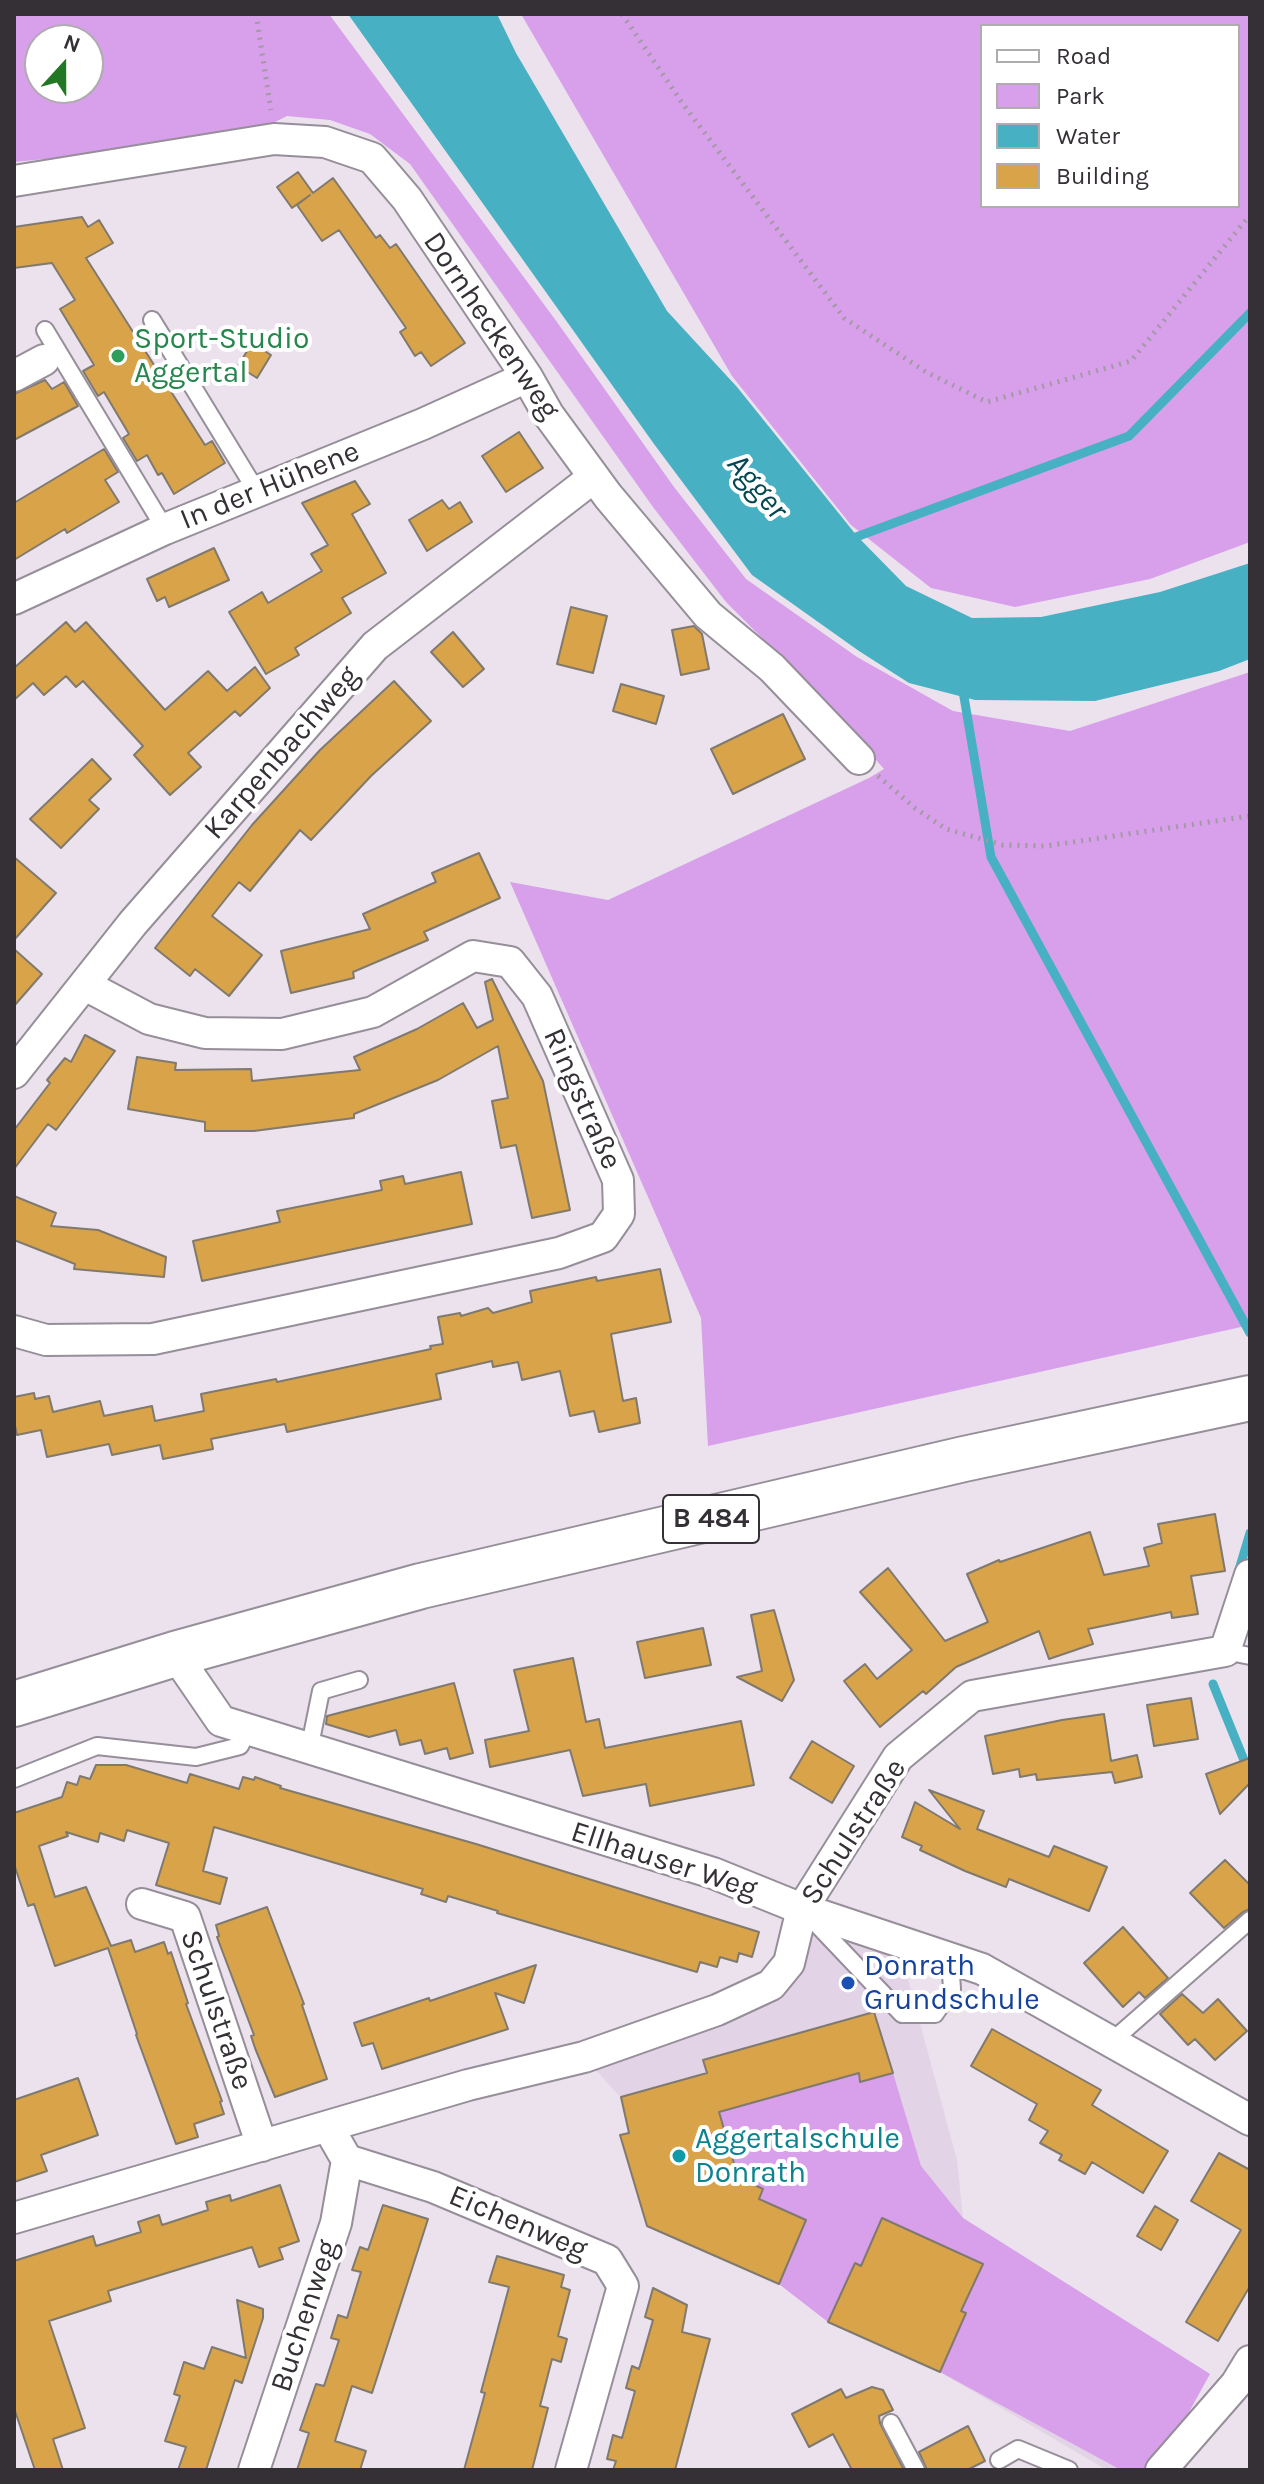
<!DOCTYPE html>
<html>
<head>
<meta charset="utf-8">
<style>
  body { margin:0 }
  #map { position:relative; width:1264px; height:2484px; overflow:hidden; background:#ebe2ee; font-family:Karla,sans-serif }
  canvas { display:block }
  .frame { position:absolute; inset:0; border:16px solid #343035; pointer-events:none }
  .legend { position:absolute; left:980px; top:24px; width:260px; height:184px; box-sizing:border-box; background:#fff; border:2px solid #aeacae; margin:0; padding:10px 14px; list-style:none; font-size:24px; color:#343035 }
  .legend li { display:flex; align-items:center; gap:16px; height:40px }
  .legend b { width:40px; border:2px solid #aeacae }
  .north { position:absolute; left:24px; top:24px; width:80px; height:80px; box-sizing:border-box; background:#fff; border:2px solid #aeacae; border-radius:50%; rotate:21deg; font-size:22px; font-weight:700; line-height:32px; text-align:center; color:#343035 }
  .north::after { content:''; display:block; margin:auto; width:28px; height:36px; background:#217724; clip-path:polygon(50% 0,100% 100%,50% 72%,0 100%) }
</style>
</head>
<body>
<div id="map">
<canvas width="1264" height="2484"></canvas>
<div class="frame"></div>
<ul class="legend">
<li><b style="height:10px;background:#fff"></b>Road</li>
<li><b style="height:22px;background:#d89fea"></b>Park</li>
<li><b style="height:22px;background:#47b0c3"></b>Water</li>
<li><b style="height:22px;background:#d9a34a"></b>Building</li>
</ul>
<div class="north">N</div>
</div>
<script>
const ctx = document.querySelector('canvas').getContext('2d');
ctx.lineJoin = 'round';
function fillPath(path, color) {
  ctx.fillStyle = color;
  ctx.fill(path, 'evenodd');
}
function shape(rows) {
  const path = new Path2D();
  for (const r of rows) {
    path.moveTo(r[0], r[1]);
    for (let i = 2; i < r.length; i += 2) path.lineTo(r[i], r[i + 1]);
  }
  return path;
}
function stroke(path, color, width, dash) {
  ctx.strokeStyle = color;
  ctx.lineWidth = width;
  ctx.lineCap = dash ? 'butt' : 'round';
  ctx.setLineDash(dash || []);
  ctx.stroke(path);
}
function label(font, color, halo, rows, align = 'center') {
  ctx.font = font + ' Karla,sans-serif';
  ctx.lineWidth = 8;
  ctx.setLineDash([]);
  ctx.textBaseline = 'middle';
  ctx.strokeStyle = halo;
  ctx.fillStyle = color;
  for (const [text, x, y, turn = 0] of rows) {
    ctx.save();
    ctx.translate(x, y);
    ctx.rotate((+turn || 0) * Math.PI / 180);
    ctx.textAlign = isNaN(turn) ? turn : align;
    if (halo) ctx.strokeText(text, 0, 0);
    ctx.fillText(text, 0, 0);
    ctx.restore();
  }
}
const built = shape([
  [802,1909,898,1942,957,2160,963,2218,1210,2374,1145,2470,1107,2470,940,2372,828,2322,779,2284,647,2226,620,2135,629,2132,621,2098,584,2057,771,1985]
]);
const green = shape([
  [14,14,329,14,557,322,674,487,746,579,857,657,953,711,1070,731,1250,672,1250,1325,708,1446,701,1318,510,882,608,900,869,778,884,769,818,694,726,602,653,507,410,164,370,134,330,120,287,116,273,123,138,150,14,162],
  [40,40,88,40,88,88,40,88],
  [521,14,1250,14,1250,542,1150,579,1015,607,931,588,851,525,732,376],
  [982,26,1238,26,1238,206,982,206],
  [859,2073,861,2082,893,2073,921,2166,963,2218,1210,2374,1157,2470,1121,2470,940,2372,961,2311,883,2219,861,2266,854,2264,828,2322,779,2284,806,2220,759,2199,738,2177,719,2112]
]);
const water = shape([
  [348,14,497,14,516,53,667,311,737,387,857,536,906,586,972,618,1041,617,1160,592,1250,563,1250,659,1219,671,1095,701,975,700,909,683,859,651,752,575,654,444]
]);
const stream = shape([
  [848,540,1129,436,1250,313],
  [962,685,991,857,1250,1333],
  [1238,1573,1250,1533],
  [1213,1684,1250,1775]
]);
const building = shape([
  [298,172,313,193,333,178,376,238,380,235,390,248,396,244,465,343,431,366,421,352,415,356,400,332,406,328,339,230,322,241,297,205,310,195,292,208,277,187,298,172],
  [82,217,88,227,99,220,113,243,86,258,205,445,212,441,225,463,174,494,162,473,158,475,147,455,137,461,123,438,129,434,104,392,98,396,83,371,94,365,60,309,75,300,52,263,14,268,14,227,82,217],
  [252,343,271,355,257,378,238,366,252,343],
  [45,380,52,389,64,382,78,406,14,440,14,394,45,380],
  [519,432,543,468,506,492,482,456,519,432],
  [104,449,118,472,105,480,119,502,67,533,65,529,14,560,14,503,104,449],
  [355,481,370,504,352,514,386,573,342,598,351,613,295,648,299,655,266,674,229,612,262,592,268,603,322,571,311,554,328,545,302,503,355,481],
  [442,500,449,509,460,502,472,522,427,551,409,520,442,500],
  [214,548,229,580,169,607,165,597,157,601,147,579,214,548],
  [571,607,607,616,593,673,557,664,571,607],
  [66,622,75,632,86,622,165,710,208,671,227,691,255,667,270,688,240,716,235,711,188,753,201,767,170,795,134,755,143,746,83,681,76,687,66,676,44,695,33,683,14,700,14,668,66,622],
  [694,626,702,634,709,669,681,675,672,630,694,626],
  [453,632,484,669,463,687,431,652,453,632],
  [394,681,431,721,371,776,311,840,300,830,250,891,239,882,212,916,262,955,229,996,195,969,190,976,155,948,252,825,320,750,394,681],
  [621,684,664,696,656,724,613,711,621,684],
  [783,714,805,759,733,794,711,749,783,714],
  [92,759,111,779,89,800,99,809,61,848,30,819,92,759],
  [479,853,500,898,424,932,428,940,353,972,354,978,291,993,281,951,370,929,363,914,436,882,432,873,479,853],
  [14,857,56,893,14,940,14,857],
  [14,949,42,974,14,1006,14,949],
  [492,979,543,1081,570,1210,532,1218,516,1145,501,1148,492,1101,508,1098,498,1046,438,1080,354,1114,354,1118,254,1131,205,1131,205,1122,128,1109,137,1057,176,1063,175,1070,251,1069,252,1081,360,1070,354,1057,417,1029,463,1003,477,1028,493,1020,485,982,492,979],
  [85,1035,115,1051,56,1130,48,1124,14,1169,14,1130,50,1083,47,1080,65,1058,71,1062,85,1035],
  [461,1172,472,1224,202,1281,193,1241,280,1222,277,1211,382,1190,380,1181,403,1176,405,1184,461,1172],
  [14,1196,56,1213,51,1226,98,1230,166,1257,164,1277,74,1269,75,1264,14,1240,14,1196],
  [660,1269,671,1322,611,1334,623,1401,636,1398,640,1423,599,1432,594,1411,570,1416,560,1371,522,1380,518,1362,493,1367,492,1361,436,1374,441,1399,287,1432,285,1424,211,1439,213,1449,163,1459,160,1445,112,1455,109,1444,47,1457,41,1430,17,1435,14,1421,14,1397,34,1393,35,1399,49,1396,53,1412,100,1401,104,1416,152,1406,155,1421,204,1411,201,1394,276,1379,277,1382,431,1349,430,1346,443,1344,438,1317,460,1313,461,1316,488,1308,493,1313,532,1302,530,1291,596,1277,597,1281,660,1269],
  [1215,1514,1225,1571,1191,1576,1198,1614,1172,1618,1171,1612,1088,1629,1093,1644,1049,1659,1039,1631,956,1667,926,1694,923,1691,880,1727,844,1681,865,1664,877,1679,912,1650,860,1592,888,1568,945,1641,988,1622,967,1574,999,1560,1000,1562,1090,1532,1104,1575,1149,1566,1144,1548,1162,1543,1158,1524,1215,1514],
  [774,1610,794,1680,782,1701,737,1677,762,1671,751,1615,774,1610],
  [703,1628,711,1665,645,1678,637,1642,703,1628],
  [573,1658,586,1722,599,1719,605,1748,741,1721,754,1785,650,1806,646,1784,583,1796,570,1750,490,1767,485,1740,529,1731,514,1670,573,1658],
  [454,1683,473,1753,450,1759,447,1748,425,1754,421,1740,400,1745,396,1730,369,1737,326,1724,327,1716,454,1683],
  [1191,1698,1198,1739,1154,1746,1147,1705,1191,1698],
  [1104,1714,1111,1761,1137,1755,1142,1777,1115,1783,1112,1772,1037,1780,1036,1774,1020,1777,1019,1769,993,1774,985,1736,1062,1720,1104,1714],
  [812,1741,854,1766,832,1803,790,1778,812,1741],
  [1250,1758,1250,1783,1220,1814,1206,1774,1250,1758],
  [96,1765,126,1765,187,1783,190,1774,239,1789,243,1777,254,1780,255,1777,281,1786,280,1788,476,1844,759,1932,752,1957,739,1953,737,1962,720,1957,717,1967,700,1962,697,1972,497,1913,498,1911,448,1896,446,1902,421,1894,423,1889,214,1827,203,1871,227,1878,220,1904,156,1885,169,1843,127,1830,124,1841,100,1833,98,1842,66,1832,68,1836,39,1846,55,1897,86,1887,111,1946,131,1940,135,1952,164,1942,168,1954,171,1952,188,2003,186,2004,222,2101,220,2102,224,2114,194,2124,198,2137,176,2144,136,2035,137,2034,108,1948,55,1966,34,1904,28,1906,14,1864,14,1813,62,1797,67,1782,77,1785,80,1776,90,1779,96,1765],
  [929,1790,984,1811,977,1829,1049,1857,1054,1846,1107,1867,1089,1911,1009,1879,1006,1887,965,1871,920,1850,922,1846,902,1837,915,1802,960,1829,929,1790],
  [1225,1860,1250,1885,1250,1909,1243,1912,1224,1928,1190,1893,1225,1860],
  [267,1907,304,2004,302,2005,327,2079,275,2097,255,2048,251,2036,254,2035,217,1937,219,1936,216,1925,267,1907],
  [1123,1927,1168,1978,1145,1998,1139,1992,1123,2007,1084,1963,1123,1927],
  [536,1965,524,2003,495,1993,508,2029,382,2069,373,2043,362,2046,354,2023,429,1998,430,2001,536,1965],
  [1182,1994,1203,2013,1218,1999,1247,2031,1215,2060,1195,2039,1188,2045,1160,2014,1182,1994],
  [874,2012,893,2073,860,2082,859,2073,719,2112,738,2177,763,2189,759,2199,806,2220,779,2284,647,2226,620,2135,629,2133,621,2097,707,2073,703,2060,874,2012],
  [992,2029,1101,2090,1092,2105,1168,2151,1143,2193,1092,2162,1085,2174,1059,2160,1062,2155,1040,2143,1048,2131,1029,2120,1037,2104,971,2066,992,2029],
  [78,2078,98,2135,41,2155,47,2171,14,2182,14,2100,78,2078],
  [1219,2153,1250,2170,1250,2286,1218,2341,1186,2322,1241,2230,1191,2201,1219,2153],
  [280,2185,299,2241,279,2248,283,2259,259,2267,252,2247,108,2291,111,2301,49,2321,85,2428,53,2439,63,2470,35,2470,14,2408,14,2261,93,2236,96,2246,141,2232,138,2222,159,2215,162,2225,208,2210,206,2202,230,2195,231,2201,280,2185],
  [383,2205,428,2219,372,2393,352,2386,335,2441,366,2451,360,2470,297,2470,309,2433,300,2430,316,2384,324,2386,339,2340,331,2338,338,2315,347,2318,361,2272,352,2270,360,2247,368,2250,383,2205],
  [1155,2206,1178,2220,1161,2250,1137,2236,1155,2206],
  [882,2218,983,2264,961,2311,966,2313,940,2372,828,2322,855,2263,861,2266,882,2218],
  [497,2256,564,2275,561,2287,570,2290,558,2336,567,2339,561,2362,552,2359,540,2406,548,2408,532,2470,464,2470,485,2393,481,2392,509,2287,489,2282,497,2256],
  [653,2288,687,2305,682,2332,710,2339,675,2470,613,2470,616,2461,607,2459,613,2435,622,2438,635,2391,626,2388,632,2366,639,2369,653,2320,645,2317,653,2288],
  [237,2300,263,2309,263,2318,242,2383,235,2380,206,2470,178,2470,186,2447,165,2441,180,2396,174,2394,184,2362,204,2369,212,2347,246,2358,237,2300],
  [872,2387,883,2390,893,2410,879,2416,880,2423,904,2470,852,2470,833,2434,809,2447,792,2414,841,2389,846,2398,872,2387],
  [968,2426,985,2461,967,2470,927,2470,919,2452,968,2426]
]);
const path = shape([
  [256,14,271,110],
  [622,14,683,104,844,318,926,372,987,402,1131,361,1250,215],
  [878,776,915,808,946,829,1003,845,1046,846,1250,816]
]);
const service = shape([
  [152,320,257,492],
  [45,330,165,529],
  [1225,1651,1250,1656],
  [309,1750,321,1691,359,1680],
  [14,1779,97,1746,196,1757,240,1746,248,1730],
  [810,1917,902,2014,935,2014,952,1989,950,1959],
  [1111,2042,1250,1920],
  [891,2423,916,2470],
  [999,2460,1018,2449,1069,2470]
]);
const minor = shape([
  [14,181,274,139,325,142,372,158,407,199,527,377,548,414,608,496,708,615,772,668,859,759],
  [14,376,44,360],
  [14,599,165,529,423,424,527,377],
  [14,1073,133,923,375,646,594,477],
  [14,1331,46,1340,153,1339,559,1253,603,1237,619,1214,618,1180,537,996,510,962,473,956,373,1012,282,1034,205,1033,149,1019,85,985],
  [175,1654,221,1721,713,1873,802,1909,982,1969,1250,2120],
  [142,1904,185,1917,262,2146],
  [328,2127,347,2160,433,2187,607,2260,623,2286,571,2470],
  [14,2218,468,2085,584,2057,717,2010,771,1985,789,1963,802,1909,898,1757,972,1696,1225,1651,1250,1575],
  [254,2470,336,2223,347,2160],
  [1161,2470,1236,2384,1250,2361]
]);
const primary = shape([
  [14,1704,175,1654,421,1586,964,1459,1250,1398]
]);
const markers = [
  [118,356,8,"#2e9e5b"],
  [848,1983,8,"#1a4fb4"],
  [679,2156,8,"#0f9aa8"]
];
const shields = [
  [711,1519,96]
];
const shieldNames = [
  ["B 484",711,1519]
];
const streetNames = [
  ["Dornheckenweg",491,326,56],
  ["In der Hühene",270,486,-22],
  ["Karpenbachweg",282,753,-49],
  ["Ringstraße",582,1099,66],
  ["Schulstraße",854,1832,-57],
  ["Ellhauser Weg",664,1861,18],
  ["Schulstraße",216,2010,71],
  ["Eichenweg",518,2223,23],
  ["Buchenweg",305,2316,-72]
];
const leisureNames = [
  ["Sport-Studio",134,339],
  ["Aggertal",134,373]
];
const transitNames = [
  ["Donrath",864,1966],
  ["Grundschule",864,2000]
];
const cultureNames = [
  ["Aggertalschule",695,2139],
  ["Donrath",695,2173]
];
const waterNames = [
  ["Agger",757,487,50]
];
fillPath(built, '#e2d4e6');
fillPath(green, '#d89fea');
fillPath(water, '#47b0c3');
stroke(stream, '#47b0c3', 9);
fillPath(building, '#d9a34a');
stroke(building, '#80796e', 2);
stroke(service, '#968e99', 20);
stroke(minor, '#968e99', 34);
stroke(primary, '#968e99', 48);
stroke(path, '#a19aa3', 5, [2, 6]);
stroke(service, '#fff', 16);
stroke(minor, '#fff', 30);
stroke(primary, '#fff', 44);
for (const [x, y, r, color] of markers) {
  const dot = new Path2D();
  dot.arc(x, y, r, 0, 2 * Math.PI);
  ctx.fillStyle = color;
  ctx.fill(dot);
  stroke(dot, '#fff', 3);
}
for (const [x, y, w] of shields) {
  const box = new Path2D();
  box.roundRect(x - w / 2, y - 24, w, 48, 6);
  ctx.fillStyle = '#fff';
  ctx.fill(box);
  stroke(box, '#343035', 2);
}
label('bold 28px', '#343035', null, shieldNames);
label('30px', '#343035', '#fff', streetNames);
label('30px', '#27864d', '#fff', leisureNames, 'left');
label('30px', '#164399', '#fff', transitNames, 'left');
label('30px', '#0d838f', '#fff', cultureNames, 'left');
label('italic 32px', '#054751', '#fff', waterNames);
</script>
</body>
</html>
